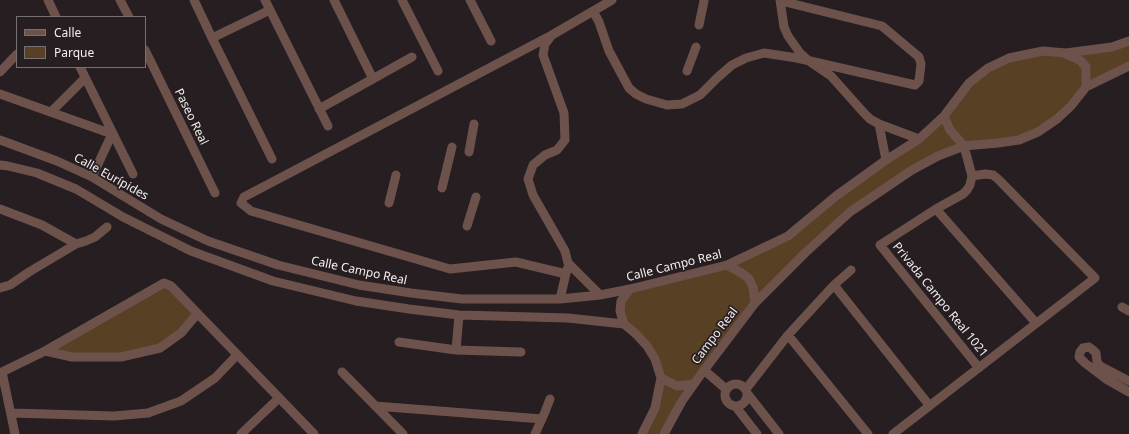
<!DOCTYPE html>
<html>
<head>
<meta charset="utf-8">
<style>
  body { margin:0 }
  #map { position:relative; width:1129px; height:434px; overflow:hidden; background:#261e20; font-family:"Noto Sans",sans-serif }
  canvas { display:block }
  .legend { position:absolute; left:16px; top:16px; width:130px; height:52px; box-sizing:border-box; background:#261e20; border:1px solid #787173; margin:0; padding:5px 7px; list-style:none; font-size:12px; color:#f3edef }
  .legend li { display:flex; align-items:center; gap:8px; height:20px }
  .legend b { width:20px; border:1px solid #787173 }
</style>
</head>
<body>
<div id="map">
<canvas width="1129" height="434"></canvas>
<ul class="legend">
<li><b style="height:5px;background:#6d524b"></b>Calle</li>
<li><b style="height:11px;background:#584025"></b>Parque</li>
</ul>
</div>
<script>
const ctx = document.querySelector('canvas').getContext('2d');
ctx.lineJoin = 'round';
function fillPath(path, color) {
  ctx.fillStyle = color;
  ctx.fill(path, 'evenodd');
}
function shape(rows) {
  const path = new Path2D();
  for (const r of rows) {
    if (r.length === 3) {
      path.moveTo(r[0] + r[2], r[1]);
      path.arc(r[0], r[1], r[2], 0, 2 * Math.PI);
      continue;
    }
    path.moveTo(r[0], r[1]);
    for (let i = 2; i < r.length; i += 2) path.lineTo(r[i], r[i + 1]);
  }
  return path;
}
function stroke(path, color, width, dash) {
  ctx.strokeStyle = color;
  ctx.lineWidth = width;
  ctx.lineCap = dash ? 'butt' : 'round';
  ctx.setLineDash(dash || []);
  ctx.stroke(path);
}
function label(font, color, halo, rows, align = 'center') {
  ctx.font = font + ' "Noto Sans",sans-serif';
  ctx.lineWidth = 3.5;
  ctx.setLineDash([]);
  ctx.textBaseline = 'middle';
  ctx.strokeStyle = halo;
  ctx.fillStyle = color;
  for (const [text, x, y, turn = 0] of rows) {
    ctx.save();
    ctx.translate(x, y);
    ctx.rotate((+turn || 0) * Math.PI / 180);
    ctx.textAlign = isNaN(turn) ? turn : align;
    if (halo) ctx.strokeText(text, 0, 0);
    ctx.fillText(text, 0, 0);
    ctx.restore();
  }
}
const green = shape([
  [1129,41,1129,66,1086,87,1038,132,938,156,850,212,755,303,664,434,642,434,661,378,655,359,624,324,621,301,630,289,727,265,788,236,919,139,969,83,1009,58],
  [164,283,197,314,160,348,121,357,45,351]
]);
const minor = shape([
  [48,0,56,17],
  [120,0,129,17],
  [194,0,212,38],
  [265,0,270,10],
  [334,0,373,79],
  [402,0,438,71],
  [470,0,491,41],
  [780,0,784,27,788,36,800,53,809,61,831,76,864,113,870,119,879,124,919,139],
  [593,11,599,22,609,51,629,88,636,94,646,99,667,105,682,104,700,95,717,78,732,65,746,58,764,53,797,58,915,85,919,81,921,64,919,57,882,26,781,1],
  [699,25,704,1],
  [552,35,244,197,241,203,251,211,450,269,516,262,566,274],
  [145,50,215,193],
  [1066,54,1081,61,1086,67,1086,87],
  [80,67,133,174],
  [687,71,696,47],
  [0,72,17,54],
  [0,94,112,134],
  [319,109,412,57],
  [51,112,85,78],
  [944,116,950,130,964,146,972,176,970,185,967,190,963,194,936,209,880,245,979,368],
  [879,124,886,160],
  [0,140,57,161,92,177,161,219,208,241,278,265,359,285,411,293,462,299,560,299,600,295,630,289,727,265,788,236,836,196,886,160,919,139,944,116,969,83,988,68,1009,58,1043,51,1066,53,1112,47,1129,41],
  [469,152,474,124],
  [272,159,212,38,270,10,328,126],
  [0,165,8,166,37,173,76,189,123,217,191,251,273,281,356,301,409,309,459,315,568,318,624,324],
  [92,177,112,134],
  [442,188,452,147],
  [389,203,396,175],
  [0,209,42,225,76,244],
  [936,209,1036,323],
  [467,226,476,197],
  [727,265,743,274,749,279,753,287,755,303],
  [834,285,929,405],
  [0,288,10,285,29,272,76,244,86,241,95,237,107,227],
  [630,289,621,301,620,311,624,324,636,334,647,346,655,359,661,378,677,386,694,384],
  [600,295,568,263,565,251,533,195,528,179,533,165,545,155,557,150,565,140,564,113,543,55,545,44,552,35,612,0],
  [560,299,567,269],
  [1122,307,1129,311],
  [788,335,868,434],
  [399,342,456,350,521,352],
  [456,350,459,315],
  [45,351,72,357,121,357,160,348,181,333,197,314],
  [704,370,726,389],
  [2,372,15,434],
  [342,372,403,434],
  [0,373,45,351,164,283,171,286,314,434],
  [1129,381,1100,366,1097,362,1096,353,1093,350,1089,347,1083,348,1080,352,1079,357,1085,363,1106,379,1129,392],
  [736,395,11],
  [746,389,788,335,834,285,851,270],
  [747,393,779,434],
  [375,406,542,419],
  [736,407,757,434],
  [12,413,114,416,148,413,181,401,215,378,237,355],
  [241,434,279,398],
  [535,434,545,412,550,399],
  [642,434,655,408,661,378],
  [664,434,682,401,702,373,755,303,805,253,850,212,912,170,938,156,964,146,998,143,1019,140,1038,132,1057,119,1071,106,1086,87,1129,66],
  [893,434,1095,278,998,179,993,175,985,174,972,176]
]);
const streetNames = [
  ["Paseo Real",191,117,64],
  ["Calle Eurípides",111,177,29],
  ["Calle Campo Real",674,266,-14],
  ["Calle Campo Real",359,271,12],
  ["Privada Campo Real 1021",940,300,51],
  ["Campo Real",715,336,-53]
];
fillPath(green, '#584025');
stroke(minor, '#6d524b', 9);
label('12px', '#f3edef', '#261e20', streetNames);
</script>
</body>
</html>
